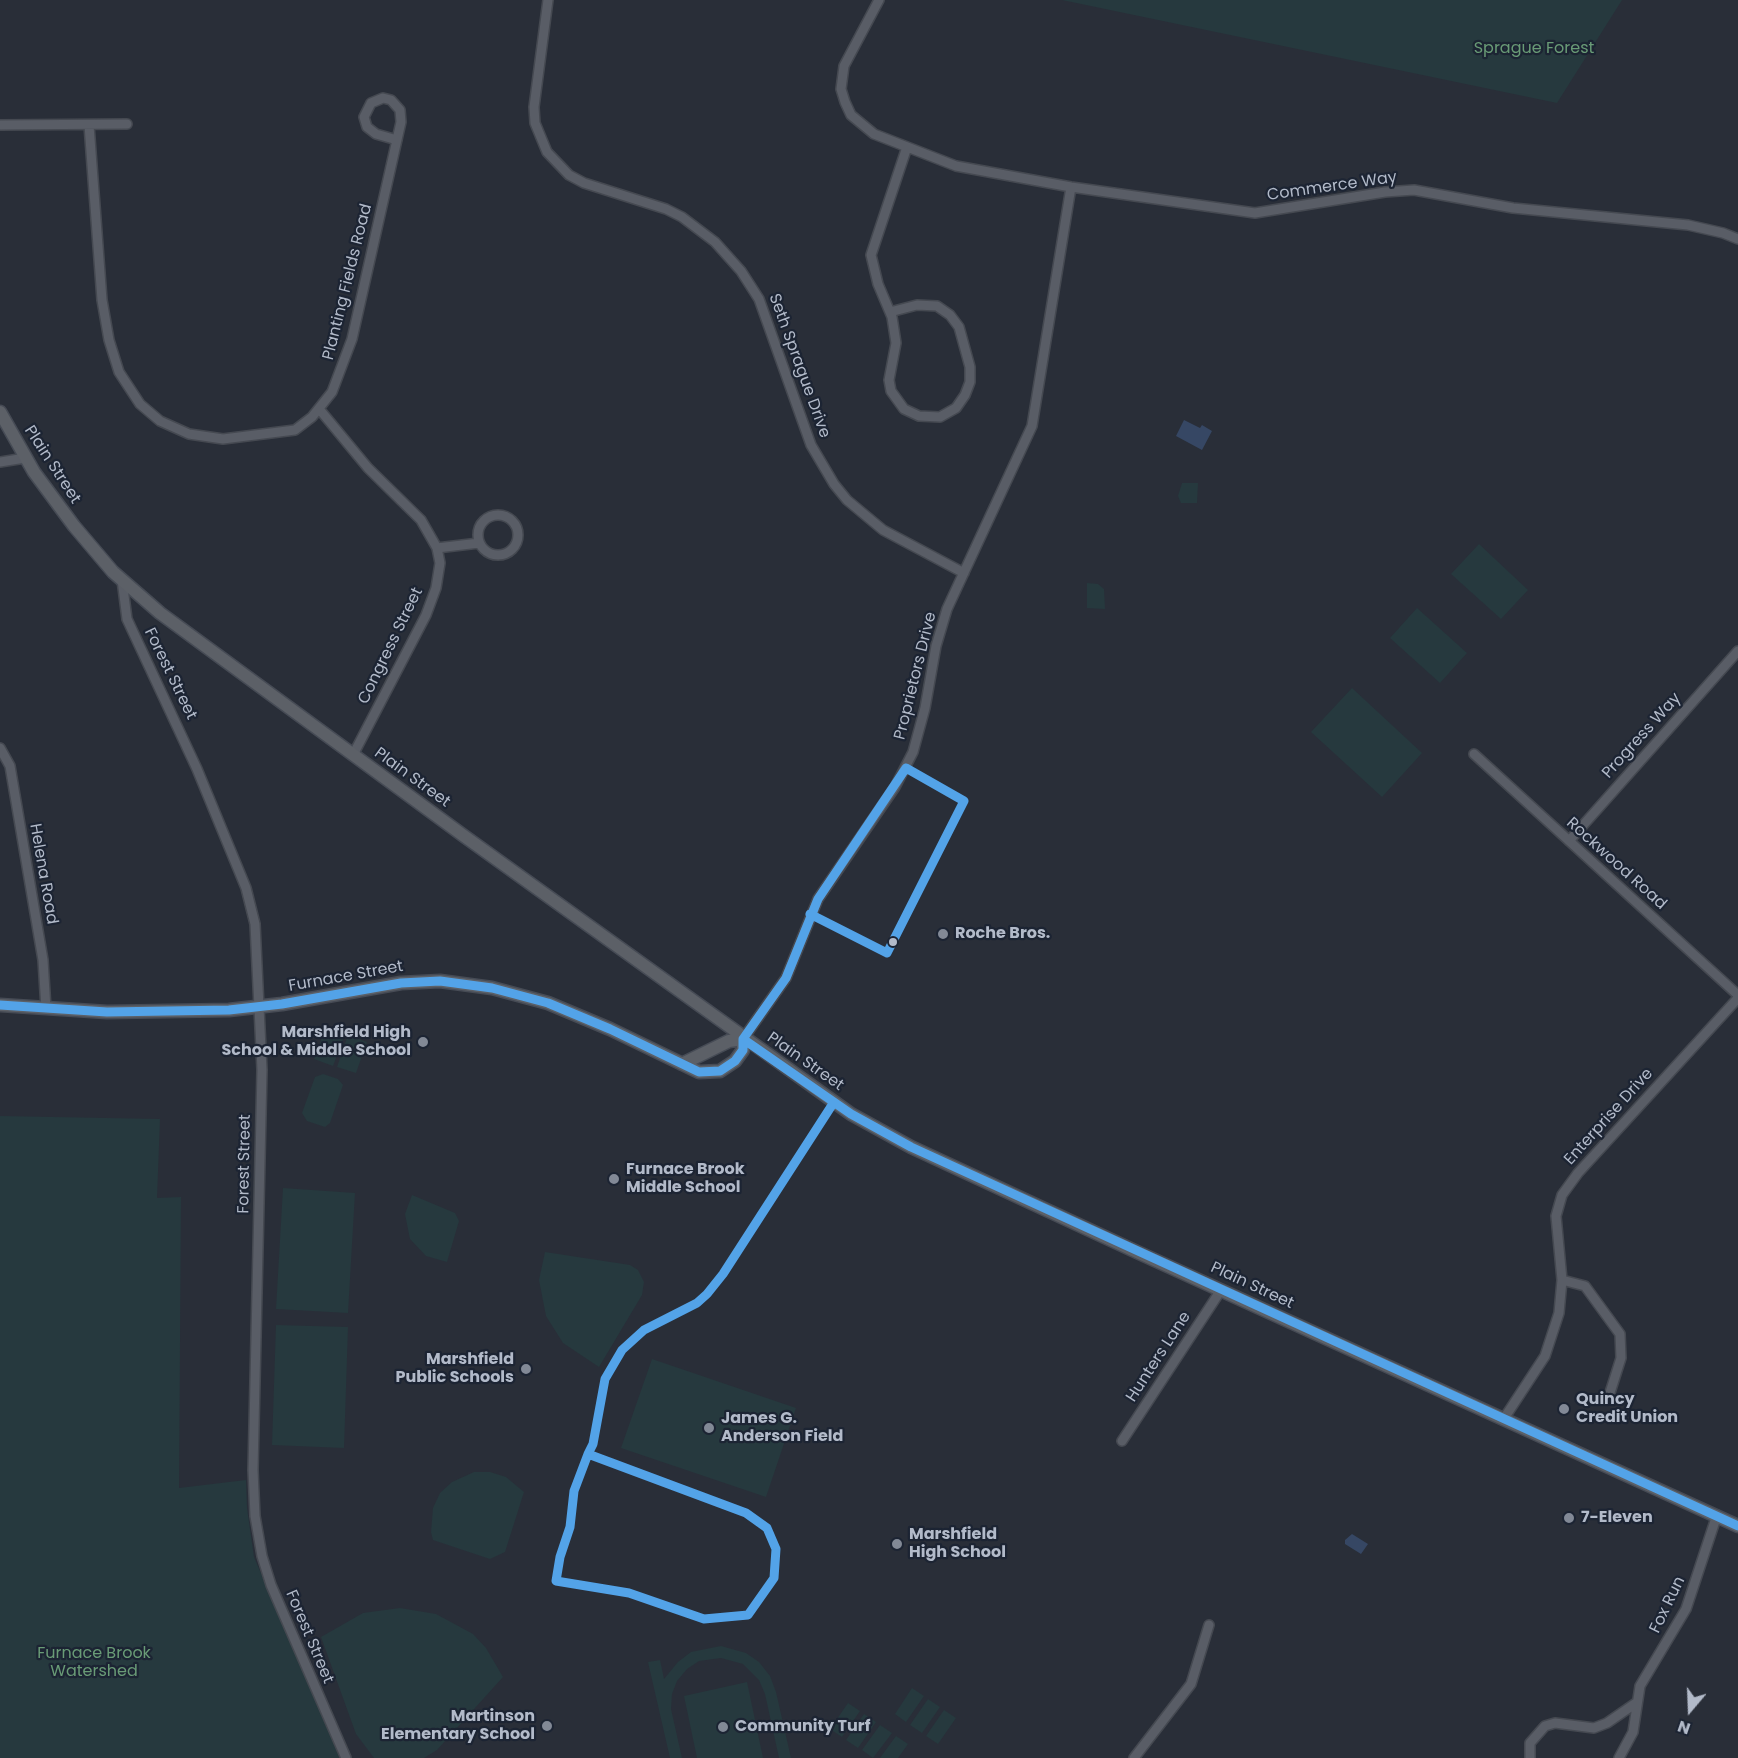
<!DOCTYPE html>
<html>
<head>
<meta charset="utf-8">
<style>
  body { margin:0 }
  #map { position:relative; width:1738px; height:1758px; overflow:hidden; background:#292e38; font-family:Poppins,sans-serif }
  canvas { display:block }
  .north { position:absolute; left:1660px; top:1680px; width:60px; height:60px; -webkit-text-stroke:4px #1c2433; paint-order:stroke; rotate:199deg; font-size:16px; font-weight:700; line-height:24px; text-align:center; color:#b2bac9 }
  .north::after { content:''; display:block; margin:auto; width:21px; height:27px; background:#b2bac9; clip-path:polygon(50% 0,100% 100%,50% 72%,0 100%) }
</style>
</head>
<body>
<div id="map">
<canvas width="1738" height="1758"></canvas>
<div class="north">N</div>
</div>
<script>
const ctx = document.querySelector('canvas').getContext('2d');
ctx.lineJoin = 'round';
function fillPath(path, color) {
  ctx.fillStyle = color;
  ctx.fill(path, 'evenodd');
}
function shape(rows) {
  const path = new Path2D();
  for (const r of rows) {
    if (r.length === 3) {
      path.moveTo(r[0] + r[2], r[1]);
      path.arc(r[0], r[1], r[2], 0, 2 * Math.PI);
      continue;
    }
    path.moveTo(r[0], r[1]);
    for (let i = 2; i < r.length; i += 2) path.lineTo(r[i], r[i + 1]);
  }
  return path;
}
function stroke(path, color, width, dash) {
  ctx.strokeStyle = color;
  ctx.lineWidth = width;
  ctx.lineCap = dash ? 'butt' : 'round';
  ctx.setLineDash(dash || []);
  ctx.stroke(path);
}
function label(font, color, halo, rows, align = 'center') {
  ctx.font = font + ' Poppins,sans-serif';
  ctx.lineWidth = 4.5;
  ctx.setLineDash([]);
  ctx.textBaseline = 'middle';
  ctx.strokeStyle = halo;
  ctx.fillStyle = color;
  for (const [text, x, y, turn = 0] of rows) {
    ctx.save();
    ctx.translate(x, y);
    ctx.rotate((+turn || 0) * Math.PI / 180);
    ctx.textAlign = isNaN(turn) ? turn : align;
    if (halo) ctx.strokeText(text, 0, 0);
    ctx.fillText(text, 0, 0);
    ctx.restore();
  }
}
const green = shape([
  [1062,0,1622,0,1557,103],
  [1182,483,1198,483,1197,503,1181,503,1178,496],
  [1479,544,1528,590,1501,619,1451,574],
  [1087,583,1098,584,1104,589,1105,609,1087,608],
  [1417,608,1467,653,1440,683,1390,638],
  [1352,688,1422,753,1382,797,1311,732],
  [326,1027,345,1034,333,1066,314,1059],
  [348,1035,367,1042,356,1073,337,1067],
  [323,1074,338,1079,343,1085,330,1123,325,1127,307,1121,302,1113,315,1077],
  [0,1116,160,1119,157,1198,181,1197,179,1488,246,1480,247,1508,254,1557,340,1758,0,1758],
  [283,1188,355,1193,348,1313,276,1309],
  [412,1195,455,1213,459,1221,447,1262,426,1256,410,1239,405,1214],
  [545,1252,630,1265,638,1270,644,1282,642,1295,599,1367,563,1343,546,1316,539,1280],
  [276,1325,348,1327,344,1448,272,1445],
  [652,1359,796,1408,766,1497,621,1448],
  [474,1472,490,1472,506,1477,524,1492,505,1552,490,1559,433,1540,431,1532,433,1508,440,1493,452,1482],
  [400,1608,436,1614,473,1634,486,1648,503,1677,437,1750,424,1758,374,1758,356,1734,321,1637,363,1613],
  [721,1646,746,1653,759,1662,770,1676,776,1692,791,1758,779,1758,765,1694,759,1680,743,1664,721,1658,699,1661,687,1669,677,1681,672,1694,671,1709,682,1758,670,1758,648,1662,660,1660,664,1679,678,1662,691,1652],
  [747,1682,763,1758,697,1758,684,1696],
  [912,1688,924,1696,906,1722,895,1714],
  [928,1699,940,1707,922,1733,910,1725],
  [848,1703,860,1711,842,1737,830,1729],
  [944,1710,956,1718,938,1744,926,1736],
  [864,1714,876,1722,858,1748,846,1740],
  [880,1725,892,1733,873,1758,862,1750],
  [896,1736,908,1744,898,1758,880,1758]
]);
const water = shape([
  [1184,420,1200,428,1202,425,1212,431,1202,450,1176,436],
  [1352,1534,1368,1544,1361,1554,1345,1544,1345,1540]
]);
const minor = shape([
  [548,0,534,107,535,123,547,152,569,175,584,183,666,209,682,217,715,242,741,271,759,299,811,445,834,484,847,500,883,530,964,573],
  [879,0,844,66,841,89,845,102,851,115,874,134,956,166,1071,187,1255,213,1385,192,1414,190,1513,208,1688,225,1723,233,1738,239],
  [0,125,127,124],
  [89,125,102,300,109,340,119,372,140,404,160,421,189,434,223,439,295,430,312,417,332,392,352,339,401,122,400,110,391,100,383,98,371,103,364,117,367,127,376,134,397,140],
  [890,312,917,305,937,306,950,315,959,327,970,367,970,382,965,395,956,408,940,417,919,416,904,409,891,391,889,380,896,343,892,317,878,284,871,255,907,147],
  [320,410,368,468,421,520,437,548,440,563,436,588,426,615,353,755],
  [0,462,25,458],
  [498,535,20],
  [437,548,479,543],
  [122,580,127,619,197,769,246,888,255,924,262,1070,253,1470,255,1516,262,1556,271,1585,346,1758],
  [0,748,10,766,43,960,46,1009],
  [1474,754,1738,995],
  [1569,841,1738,651],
  [743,1039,786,978,818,899,895,787,913,752,925,708,936,646,947,609,1032,426,1071,187],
  [1562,1280,1585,1286,1620,1334,1621,1358,1608,1399],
  [1503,1420,1545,1356,1559,1313,1562,1280,1556,1216,1562,1195,1578,1173,1738,998],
  [1122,1441,1221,1290],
  [1134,1758,1191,1684,1209,1625],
  [1530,1758,1530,1743,1545,1726,1555,1723,1594,1728,1607,1723,1636,1703],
  [1619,1758,1633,1732,1640,1686,1686,1609,1717,1515]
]);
const major = shape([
  [0,412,34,472,74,526,113,572,160,613,464,836,851,1114,911,1147,1137,1252,1738,1526],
  [0,1005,107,1012,229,1010,282,1004,401,983,440,981,492,988,548,1003,610,1029,699,1072,720,1071,735,1061,743,1050,743,1039],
  [682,1064,729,1041,743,1039]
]);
const bus1 = shape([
  [906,768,964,801],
  [810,914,887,953],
  [887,953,964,801],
  [0,1005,107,1012,229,1010,282,1004,401,983,440,981,492,988,548,1003,610,1029,699,1072,720,1071,735,1061,743,1050,743,1039],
  [743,1039,851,1114,911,1147,1738,1526],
  [743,1039,786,978,818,899,906,768],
  [588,1454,746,1513,767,1528,776,1549,774,1578,748,1615,704,1619,629,1593,556,1581,560,1557,570,1527,574,1491,588,1454],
  [588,1454,593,1444,605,1379,622,1350,644,1330,697,1303,707,1294,723,1274,834,1102]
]);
const markers = [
  [943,934,6,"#828996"],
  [893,942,5,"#b2bac9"],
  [423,1042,6,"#828996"],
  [614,1179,6,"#828996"],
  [526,1369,6,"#828996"],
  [1564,1409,6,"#828996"],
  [709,1428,6,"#828996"],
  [1569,1518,6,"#828996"],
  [897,1544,6,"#828996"],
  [547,1726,6,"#828996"],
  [723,1727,6,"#828996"]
];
const parkNames = [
  ["Sprague Forest",1534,49],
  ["Furnace Brook",94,1654],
  ["Watershed",94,1672]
];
const streetNames = [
  ["Commerce Way",1332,187,-8],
  ["Planting Fields Road",348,282,-76],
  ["Seth Sprague Drive",799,366,70],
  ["Plain Street",52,465,57],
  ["Congress Street",391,646,-64],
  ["Forest Street",170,674,64],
  ["Proprietors Drive",916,676,-76],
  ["Progress Way",1642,736,-48],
  ["Plain Street",412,778,36],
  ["Rockwood Road",1616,864,42],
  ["Helena Road",43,874,80],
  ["Furnace Street",346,977,-10],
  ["Plain Street",805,1062,35],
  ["Enterprise Drive",1609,1117,-48],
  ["Forest Street",245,1164,-89],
  ["Plain Street",1252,1286,25],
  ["Hunters Lane",1159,1357,-57],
  ["Fox Run",1668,1605,-64],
  ["Forest Street",309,1637,67]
];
const poiNames = [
  ["Roche Bros.",955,934],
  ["Marshfield High",411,1033,"right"],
  ["School & Middle School",411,1051,"right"],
  ["Furnace Brook",626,1170],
  ["Middle School",626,1188],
  ["Marshfield",514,1360,"right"],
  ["Public Schools",514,1378,"right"],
  ["Quincy",1576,1400],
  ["Credit Union",1576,1418],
  ["James G.",721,1419],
  ["Anderson Field",721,1437],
  ["7-Eleven",1581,1518],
  ["Marshfield",909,1535],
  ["High School",909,1553],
  ["Martinson",535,1717,"right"],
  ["Elementary School",535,1735,"right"],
  ["Community Turf",735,1727]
];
fillPath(green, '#26393e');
fillPath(water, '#364764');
stroke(minor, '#454951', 12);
stroke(major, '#464b55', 15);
stroke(minor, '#595d66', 9);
stroke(major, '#5c6067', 12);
stroke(bus1, '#53a3e8', 9);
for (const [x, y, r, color] of markers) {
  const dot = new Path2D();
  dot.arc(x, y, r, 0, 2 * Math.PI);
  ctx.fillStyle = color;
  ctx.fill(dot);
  stroke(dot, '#1c2433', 2);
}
label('16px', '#699b76', '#1c2433', parkNames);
label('16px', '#b2bac9', '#1c2433', streetNames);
label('bold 16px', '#b2bac9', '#1c2433', poiNames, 'left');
</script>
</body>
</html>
